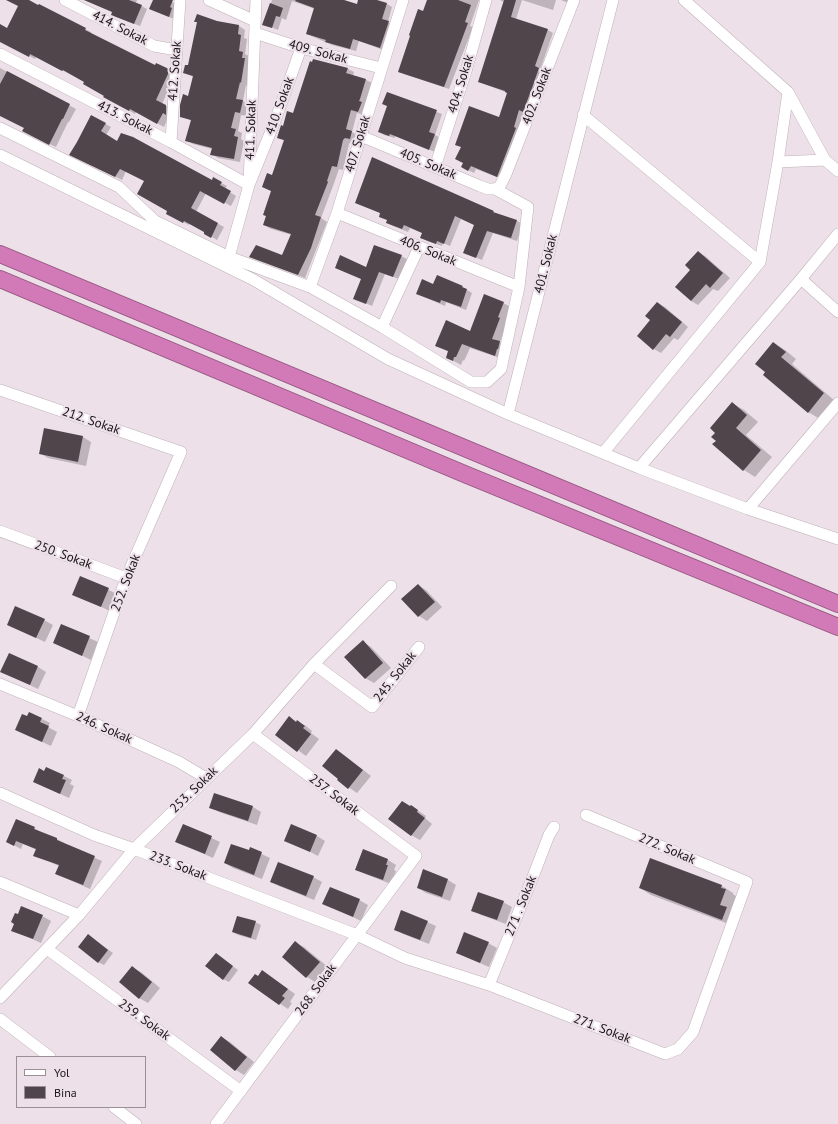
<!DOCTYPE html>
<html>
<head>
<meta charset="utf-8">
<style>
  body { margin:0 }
  #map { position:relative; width:838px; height:1124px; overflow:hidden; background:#ede0e8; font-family:"PT Sans",sans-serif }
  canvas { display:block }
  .legend { position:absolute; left:16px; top:1056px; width:130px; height:52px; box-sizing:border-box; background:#ede0e8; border:1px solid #998f95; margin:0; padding:5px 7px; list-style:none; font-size:12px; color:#1a1518 }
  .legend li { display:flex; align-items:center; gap:8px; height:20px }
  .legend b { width:20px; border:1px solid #998f95 }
</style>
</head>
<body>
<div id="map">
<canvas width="838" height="1124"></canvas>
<ul class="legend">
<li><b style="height:5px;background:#fff"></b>Yol</li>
<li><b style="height:11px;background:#4f454b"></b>Bina</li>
</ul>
</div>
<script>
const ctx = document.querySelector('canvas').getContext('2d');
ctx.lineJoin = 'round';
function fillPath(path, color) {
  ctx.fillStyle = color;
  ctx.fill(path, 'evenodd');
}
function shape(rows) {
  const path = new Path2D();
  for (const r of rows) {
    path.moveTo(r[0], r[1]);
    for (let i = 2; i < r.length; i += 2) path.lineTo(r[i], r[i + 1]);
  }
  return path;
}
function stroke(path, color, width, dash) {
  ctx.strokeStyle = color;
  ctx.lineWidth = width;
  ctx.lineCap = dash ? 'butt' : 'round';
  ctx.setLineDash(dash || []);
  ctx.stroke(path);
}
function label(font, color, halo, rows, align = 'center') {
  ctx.font = font + ' "PT Sans",sans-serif';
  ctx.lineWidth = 4;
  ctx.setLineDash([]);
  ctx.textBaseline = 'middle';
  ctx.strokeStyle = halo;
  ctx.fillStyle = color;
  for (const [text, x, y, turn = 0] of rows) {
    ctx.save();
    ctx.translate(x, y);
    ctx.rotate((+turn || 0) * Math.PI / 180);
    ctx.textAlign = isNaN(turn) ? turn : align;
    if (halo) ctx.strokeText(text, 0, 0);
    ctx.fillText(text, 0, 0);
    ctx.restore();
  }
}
const shadow = shape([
  [8,0,28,0,85,29,91,32,91,34,155,66,168,70,174,74,174,78,162,104,172,109,164,127,136,112,135,114,111,100,85,82,36,57,35,59,0,40,0,25,7,29,19,6],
  [84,0,137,0,136,3,147,9,140,26,117,17,113,12],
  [154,0,168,0,178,5,174,19,150,9],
  [272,0,346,0,345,1,358,6,359,0,371,0,387,4,392,7,388,22,394,26,386,51,359,41,356,51,332,45,307,34,315,9,292,1,286,20,282,18,278,30,264,24],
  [428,0,481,0,479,0,470,26,473,27,449,89,404,74,399,71],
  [500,0,556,0,553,10,522,0,516,19,548,30,553,33,540,70,544,72,502,179,476,169,474,173,468,170,500,118,508,93,479,82,505,3],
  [561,0,572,0,571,4],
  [217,22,239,26,245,30,244,38,247,39,245,54,249,56,247,86,246,85,243,101,249,105,246,116,241,115,238,131,242,133,241,139,244,141,240,162,218,158,212,154,212,149,193,144,186,140,192,121,181,116,189,97,194,77,184,73],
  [0,68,76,109,69,122,68,122,56,147,30,135,25,128,0,115],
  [348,69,354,72,353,76,366,80,372,83,365,115,357,113,352,132,358,136,356,142,351,141,349,144,343,170,339,169,333,186,321,218,327,222,305,278,257,260,251,257,283,257,292,235,271,229,264,225,272,191,263,187,272,176,285,141,278,138,283,127,294,114],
  [387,93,442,114,435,135,440,138,435,152,395,136,395,138,384,135,379,131,388,106],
  [91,116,111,127,106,135,117,142,213,181,214,179,227,186,225,189,236,196,231,206,206,193,196,212,224,227,217,240,190,223,189,225,173,217,145,181,126,171,122,180,76,157],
  [373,159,499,215,517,221,523,224,517,241,493,233,482,260,470,255,475,225,461,219,450,246,443,243,442,246,427,241,421,237,423,233,410,228,408,232,393,226,387,222,387,220,381,213,356,203],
  [698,252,705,256,730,278,718,291,713,289,698,305,691,301,692,270],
  [401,256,407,259,399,279,385,274,372,306,354,298,367,268],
  [437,276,462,287,472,293,466,310,446,302,445,306,417,294,433,285],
  [503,303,511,307,505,322,507,323,500,342,507,347,503,359,470,348,464,361,463,360,461,365,446,357,449,352,436,345,471,332],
  [658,303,665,307,688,327,678,340,674,338,661,353,654,349,651,320],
  [774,343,785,350,796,359,792,364,835,401,820,419,808,412],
  [732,403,744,410,758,422,746,435,772,457,755,477,744,470,714,444,717,441],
  [83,437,91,442,86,466,48,458,40,453],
  [81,577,117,594,110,611,73,594],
  [418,585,426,590,442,607,427,621,419,616],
  [44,620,53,625,45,642,8,625],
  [61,625,98,642,91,660,54,642],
  [363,642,371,647,391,668,374,683,365,678],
  [38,667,46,672,38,689,2,672],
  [289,718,306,726,312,731,311,733,319,739,306,756,276,734],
  [42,719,50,723,48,727,57,732,51,746,25,734],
  [336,750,344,755,371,776,357,793,338,780],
  [45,772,64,776,72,780,70,784,74,786,69,798,43,786],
  [215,794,253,807,261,812,257,825,219,812,211,807],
  [411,806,426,816,425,818,432,824,420,840,411,835],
  [184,825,220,842,213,858,177,842],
  [34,828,41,832,57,839,64,843,63,844,102,861,90,889,63,877,59,866,35,855,37,850,23,844,21,849,8,842],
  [317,836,325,841,318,856,293,843],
  [251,849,270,858,262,879,233,868,225,863,249,852],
  [651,859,722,886,733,893,733,894,737,897,734,926,651,895,640,888],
  [388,860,396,865,394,870,396,871,391,884,365,874,356,869],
  [313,877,322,882,314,900,279,886,271,881],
  [448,880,456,885,450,901,426,893,418,888],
  [359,900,368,905,361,921,324,903],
  [503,902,512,907,506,924,481,915,473,910],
  [42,916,51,921,41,943,12,930],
  [255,922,261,925,256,940,238,935,233,932],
  [427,922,436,926,429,944,403,934,395,929],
  [88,935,113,953,104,965,98,962],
  [296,943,304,947,328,967,315,982,307,977,283,957],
  [488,943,497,948,489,967,466,957,457,953],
  [216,954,238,970,229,982,223,979],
  [132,968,141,972,160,988,148,1003,139,998],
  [259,977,271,977,295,994,290,1002,292,1003,288,1009,249,983],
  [221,1037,230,1042,254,1062,244,1075,236,1070]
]);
const building = shape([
  [6,0,29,0,38,5,39,4,86,28,85,30,155,65,156,63,169,69,168,74,156,100,166,105,166,115,163,113,157,124,130,109,129,111,103,97,104,96,83,84,84,82,63,70,62,71,30,54,29,57,0,42,0,24,7,28,18,6],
  [84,0,129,0,142,5,134,24,111,15,112,12],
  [153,0,173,0,170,7,172,8,169,17,149,9],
  [296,0,344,0,357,4,358,0,377,0,387,3,382,19,389,21,380,48,353,39,350,49,325,42,326,40,306,34,314,8,295,1],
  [427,0,458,0,471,5,465,22,468,23,444,87,398,72,410,36,409,35,418,9,423,11],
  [504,0,516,0,511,17,548,29,535,66,539,68,532,88,523,112,519,110,514,127,516,128,497,177,471,166,468,171,461,167,463,163,455,159,461,147,455,145,469,106,499,117,507,93,505,92,505,91,478,82],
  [270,3,283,8,280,17,276,16,272,28,262,25],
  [197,14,217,21,239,25,238,34,241,35,239,51,243,52,242,58,245,58,241,83,240,82,236,99,243,100,240,113,235,112,231,128,236,129,234,136,238,137,234,159,210,155,212,148,185,141,191,120,180,117,180,105,183,94,188,96,193,76,183,73,185,65,188,65,197,22,194,22],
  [313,59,348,68,346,73,366,79,360,99,359,101,362,102,358,112,351,110,346,129,352,131,350,139,345,138,343,140,337,167,332,166,327,181,328,182,315,215,321,217,311,248,298,275,249,257,256,245,282,255,291,234,263,225,266,216,263,215,271,191,262,187,267,173,272,175,284,140,277,138,281,125,283,126,287,111,293,113,310,61,312,62],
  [7,71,70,104,63,119,62,119,49,145,22,131,24,128,0,116,0,84],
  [387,92,437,110,429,132,435,134,429,150,390,134,389,136,378,132,387,106,382,104],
  [91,115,106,123,101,131,117,141,121,133,133,137,212,180,213,177,222,182,220,185,231,191,224,204,200,191,191,208,218,223,211,238,204,234,204,232,184,221,183,223,166,214,167,211,137,194,144,181,120,169,115,177,69,155,77,142],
  [372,157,494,211,493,212,517,220,511,238,487,231,476,258,463,253,474,225,455,216,444,244,437,241,436,244,420,238,422,233,404,225,402,229,386,223,387,220,379,217,380,213,355,203],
  [374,245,402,255,393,277,379,272,366,304,353,299,361,279,335,268,340,255,366,267],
  [698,251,723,273,710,288,706,284,691,301,675,287,690,270,685,265],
  [437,275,463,286,462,287,467,289,461,307,441,300,440,303,416,294,422,279,433,284],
  [484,294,504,302,498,317,500,318,492,339,500,341,498,349,497,349,495,356,462,344,456,357,454,357,453,361,446,358,448,351,435,346,446,320,470,331],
  [657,302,682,322,670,337,666,334,653,350,637,336,650,320,645,316],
  [773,342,786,352,781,357,824,393,808,413,763,375,765,372,755,364],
  [732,402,747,415,736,428,761,450,743,471,712,444,716,441,711,437,715,433,710,428],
  [44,428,83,436,78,462,39,454],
  [80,576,109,588,101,607,72,595],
  [418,584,435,602,418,617,401,599],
  [15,606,45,619,36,638,7,625],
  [61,624,90,636,82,656,53,643],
  [363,640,383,663,365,679,344,657],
  [9,653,38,666,30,685,0,672],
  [29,712,42,718,40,722,49,726,42,742,15,730,22,714,27,716],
  [289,716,296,722,297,720,305,726,303,728,311,734,297,752,275,735],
  [336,749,363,770,348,789,337,780,338,779,322,766],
  [46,767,64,775,62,779,66,780,60,794,33,782,39,768,44,771],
  [214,793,253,806,248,821,209,808],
  [402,801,410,806,411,805,418,810,417,812,425,818,411,836,388,819],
  [16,819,35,827,34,829,57,838,57,840,95,856,83,885,55,874,59,865,33,856,36,849,16,841,14,846,6,842],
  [183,824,212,836,205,854,175,842],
  [291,824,317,835,310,852,284,841],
  [231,844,249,850,250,847,262,852,254,875,224,863],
  [363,849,388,859,386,865,388,865,383,880,355,870],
  [650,858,722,885,721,888,726,889,720,905,727,907,722,920,639,888],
  [278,862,314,876,306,896,270,882],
  [423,869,448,879,442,897,417,888],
  [330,887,360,899,353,917,322,904],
  [478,892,504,901,497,920,471,911],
  [21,906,43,915,33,939,11,931,14,924,11,922,15,913,18,914],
  [401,910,428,921,420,940,394,930],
  [237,916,256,921,251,938,232,932],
  [464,932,489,942,480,963,456,953],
  [88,934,108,950,98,963,78,947],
  [295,941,320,962,306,978,282,957],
  [216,953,233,966,223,980,205,966],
  [132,966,152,982,139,999,119,982],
  [262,970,288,989,282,996,285,998,279,1005,248,983,255,974,258,976],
  [221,1036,247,1057,235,1071,210,1050]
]);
const minor = shape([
  [65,0,154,46,177,50],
  [209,0,255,21],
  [684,0,788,92,825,160,838,171],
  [255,33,301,48,381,68],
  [0,54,171,142,249,185,275,121,301,48],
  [583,115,760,262],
  [0,128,119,187,155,221,229,257,310,287,382,327,471,382,487,382,501,369,519,287,528,207,495,189,488,189,480,186,361,136],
  [171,142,180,0],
  [0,155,252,279,388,359,508,414,639,468,748,509,838,539],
  [778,162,825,160],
  [435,167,466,71,486,0],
  [495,189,500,186,506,174,574,0],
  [337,213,519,287],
  [229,257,249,185,256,0],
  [801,279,838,312],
  [310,287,337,213,403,0],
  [382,327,419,247],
  [0,390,181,452,126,578,78,716],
  [508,414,613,0],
  [603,453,760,262,778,162,788,92],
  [639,468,801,279,838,234],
  [748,509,838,403],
  [0,531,126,578],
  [314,664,372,707,419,647],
  [0,684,78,716,179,762,206,778],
  [0,793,94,835,134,849,357,935,405,958,489,985,665,1054,678,1049,693,1032,747,882,586,815],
  [0,882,79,915],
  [47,949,241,1091],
  [489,985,534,874,549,835,554,827],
  [0,998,79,915,134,849,253,734,314,664,391,586],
  [0,1019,50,1057],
  [114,1107,136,1124],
  [216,1124,416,856,253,734]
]);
const highway = shape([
  [0,254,838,604],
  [0,279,467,475,838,627]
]);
const streetNames = [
  ["414. Sokak",120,28,27],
  ["409. Sokak",318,52,15],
  ["412. Sokak",175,71,-86],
  ["404. Sokak",461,84,-73],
  ["402. Sokak",537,96,-69],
  ["410. Sokak",280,106,-70],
  ["413. Sokak",125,118,27],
  ["411. Sokak",251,130,-88],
  ["407. Sokak",358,144,-73],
  ["405. Sokak",428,164,23],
  ["406. Sokak",428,251,22],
  ["401. Sokak",546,264,-76],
  ["212. Sokak",91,421,19],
  ["250. Sokak",63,555,20],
  ["252. Sokak",126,583,-69],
  ["245. Sokak",395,677,-52],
  ["246. Sokak",104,728,24],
  ["253. Sokak",194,790,-44],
  ["257. Sokak",334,795,37],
  ["272. Sokak",667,849,23],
  ["233. Sokak",178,866,21],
  ["271 . Sokak",521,906,-68],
  ["268. Sokak",316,990,-54],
  ["259. Sokak",144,1020,36],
  ["271. Sokak",602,1029,21]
];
fillPath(shadow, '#0003');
fillPath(building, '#4f454b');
stroke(minor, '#bdb1b8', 12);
stroke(highway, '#92577f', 18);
stroke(minor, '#fff', 11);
stroke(highway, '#d27ab7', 16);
label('13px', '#1a1518', '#ede0e8', streetNames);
</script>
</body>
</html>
